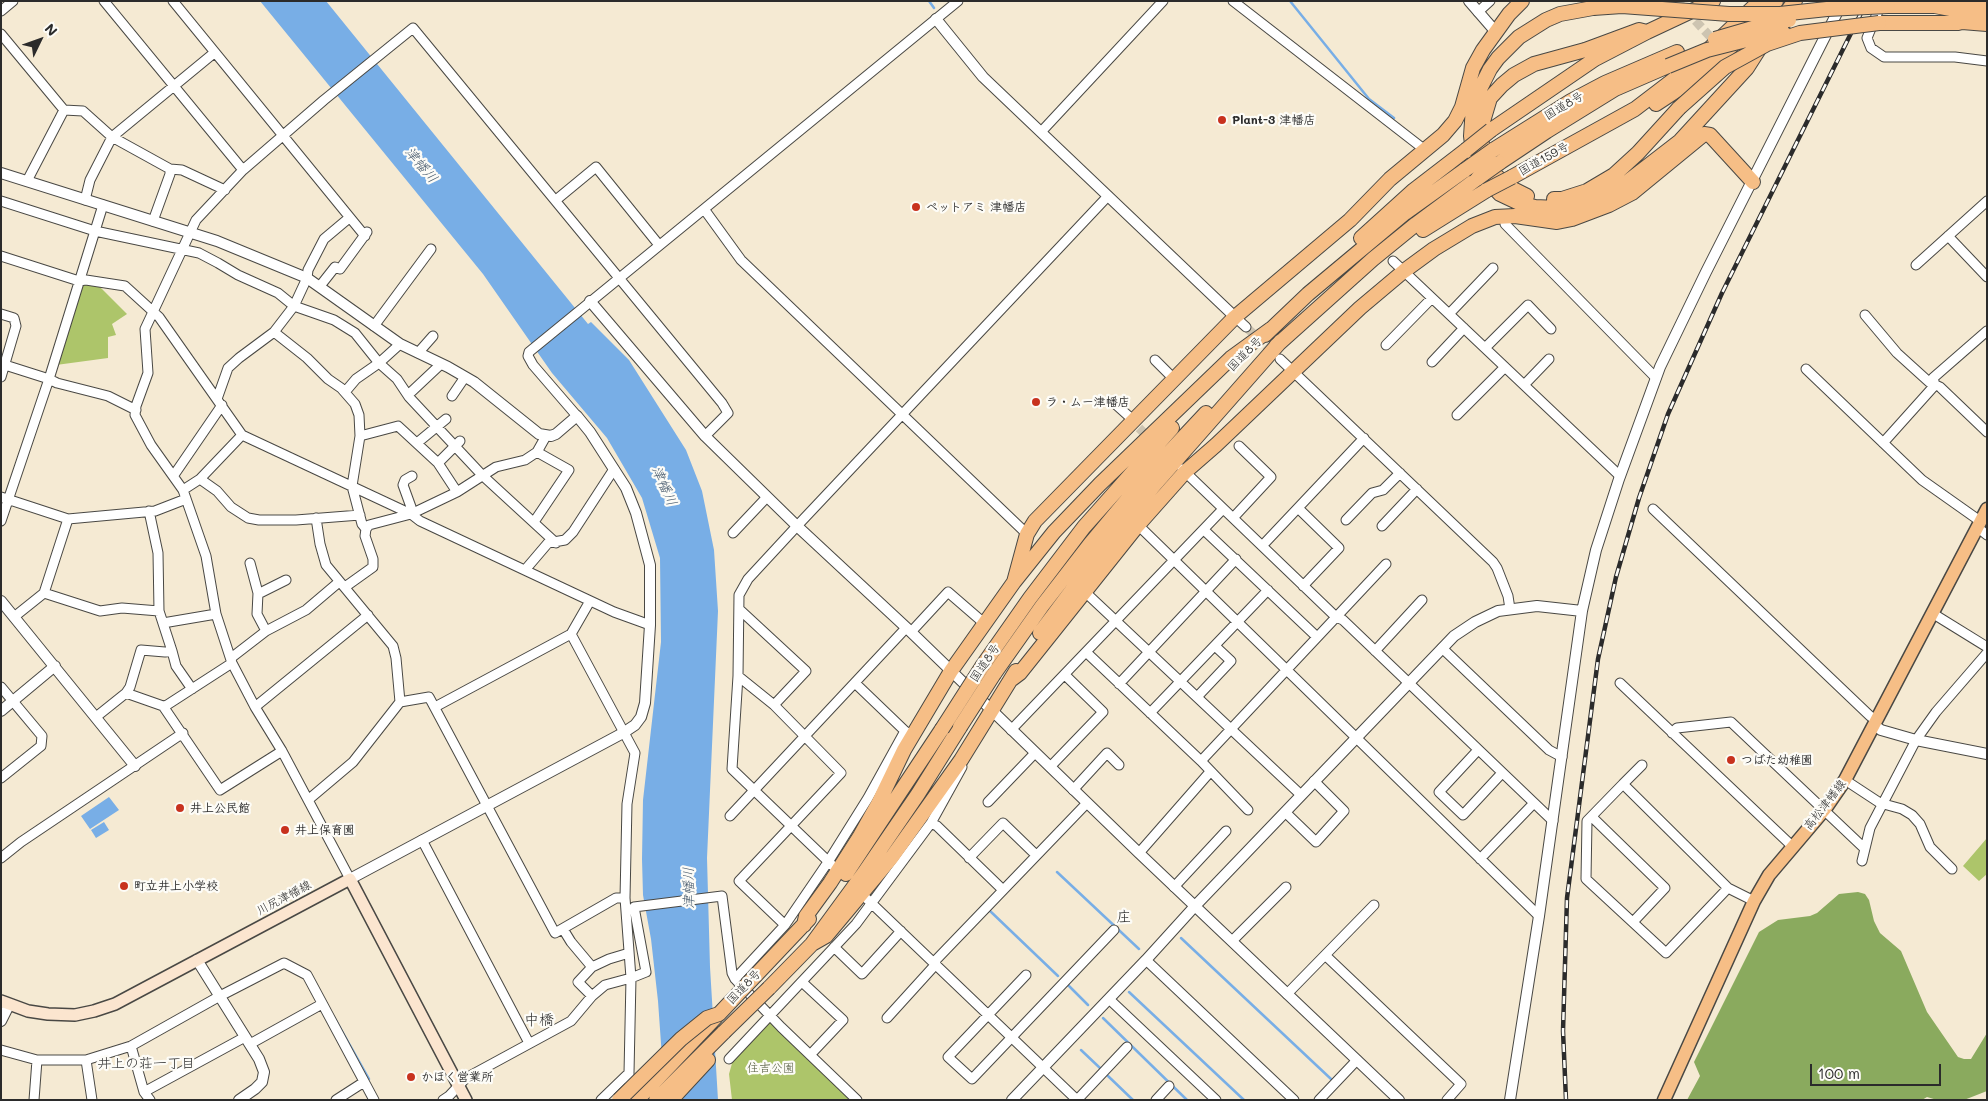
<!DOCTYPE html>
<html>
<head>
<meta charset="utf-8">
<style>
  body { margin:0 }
  #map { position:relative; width:1988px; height:1101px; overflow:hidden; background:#f5ead3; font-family:Mali,sans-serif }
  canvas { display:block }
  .frame { position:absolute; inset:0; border:2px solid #2b2b2b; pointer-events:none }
  .north { position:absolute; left:15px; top:15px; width:50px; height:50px; -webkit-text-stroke:4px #fdfcf7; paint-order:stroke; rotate:48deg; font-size:14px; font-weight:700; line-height:20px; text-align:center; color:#2b2b2b }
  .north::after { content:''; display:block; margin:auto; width:18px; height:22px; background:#2b2b2b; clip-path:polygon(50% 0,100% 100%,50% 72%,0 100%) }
  .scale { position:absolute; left:1810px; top:1064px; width:131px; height:22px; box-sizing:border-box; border:2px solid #2b2b2b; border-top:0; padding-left:6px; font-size:15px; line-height:18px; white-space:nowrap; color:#2b2b2b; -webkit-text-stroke:4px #fdfcf7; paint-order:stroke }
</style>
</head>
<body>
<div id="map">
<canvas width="1988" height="1101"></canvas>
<div class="frame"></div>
<div class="north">N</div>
<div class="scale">100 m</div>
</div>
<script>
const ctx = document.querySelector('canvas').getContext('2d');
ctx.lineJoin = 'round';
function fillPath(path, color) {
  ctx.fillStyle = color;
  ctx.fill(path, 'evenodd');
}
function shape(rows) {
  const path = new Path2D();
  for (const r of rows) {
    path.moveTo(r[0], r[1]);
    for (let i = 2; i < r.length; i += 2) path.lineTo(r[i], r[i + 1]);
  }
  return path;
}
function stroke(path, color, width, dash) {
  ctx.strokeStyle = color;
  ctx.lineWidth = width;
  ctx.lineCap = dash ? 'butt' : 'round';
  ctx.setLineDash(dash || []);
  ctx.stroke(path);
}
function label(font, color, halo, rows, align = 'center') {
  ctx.font = font + ' Mali,"Klee One",sans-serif';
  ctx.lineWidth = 4.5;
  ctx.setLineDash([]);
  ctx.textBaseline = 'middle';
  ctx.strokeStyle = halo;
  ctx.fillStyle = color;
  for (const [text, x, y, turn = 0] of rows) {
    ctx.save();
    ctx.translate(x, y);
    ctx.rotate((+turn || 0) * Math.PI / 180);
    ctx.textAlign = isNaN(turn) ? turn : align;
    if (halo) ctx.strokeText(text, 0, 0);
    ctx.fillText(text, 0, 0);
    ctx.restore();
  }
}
const green = shape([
  [84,282,97,284,127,314,112,324,116,335,108,337,108,358,56,365],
  [1987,838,1987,874,1979,881,1963,866],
  [770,1022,851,1100,732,1100,729,1074,733,1060]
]);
const forest = shape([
  [1858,892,1865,894,1869,900,1874,921,1880,933,1901,951,1927,1012,1958,1057,1964,1059,1971,1059,1987,1033,1987,1091,1964,1100,1937,1100,1927,1097,1922,1100,1687,1100,1700,1076,1694,1062,1759,932,1778,920,1810,916,1817,913,1839,894]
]);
const water = shape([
  [260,1,326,1,588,324,591,322,629,360,686,450,702,491,714,550,718,611,707,858,710,967,718,1100,665,1100,658,1001,651,939,643,895,642,859,643,800,661,642,660,558,642,498,607,438,552,373,483,274],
  [109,797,119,810,90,829,81,816],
  [104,822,109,830,96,838,91,830]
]);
const stream = shape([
  [929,1,934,8],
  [1290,1,1369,99,1394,118],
  [1057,872,1139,949],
  [989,910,1058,976],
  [1181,938,1331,1079],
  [1067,984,1088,1005],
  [1129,992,1244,1100],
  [334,1017,369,1079],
  [1103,1018,1187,1100],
  [1081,1050,1100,1068],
  [1108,1076,1133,1100]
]);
const minorTunnel = shape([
  [1677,1,1716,43],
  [1246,327,1275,354],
  [1139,428,1151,440]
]);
const minor = shape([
  [104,1,243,170],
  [173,1,365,236],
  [1233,1,1425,150],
  [1881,4,1867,38,1871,48,1884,57,1955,57,1987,61],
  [1,11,13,1],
  [1478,12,1490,1],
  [1,34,64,110,27,181],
  [64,110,83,111,112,137,170,169,170,174,153,221],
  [1041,132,1163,1],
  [170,169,182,170,225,190],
  [85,200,90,180,112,137,214,53],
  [556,200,596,167,659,245],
  [1,201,95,231,199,253,218,263,238,275,278,293,294,306,334,320,355,333,379,363,397,379,409,397,482,475,556,543],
  [704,209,958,1],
  [1505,216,1505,224,1656,378],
  [1948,236,1987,277],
  [1,256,79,281,86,280,125,286,159,317,242,435,411,514,420,521,614,612,650,625],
  [1393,261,1620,476],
  [1916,265,1987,201],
  [320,286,335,267,340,269,367,232],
  [1,314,14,318,16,326,1,377],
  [1449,314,1493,268],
  [1865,315,1897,353,1929,382,1940,387,1987,432],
  [1235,317,1246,327],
  [374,326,431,249],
  [274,332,307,358,328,379,341,388,355,404,359,415,360,436,352,486,362,524,366,529],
  [1386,345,1432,298],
  [1485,348,1528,305,1551,329],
  [418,353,433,336],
  [1280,359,1493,562,1497,568,1508,596,1510,609],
  [1155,360,1174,379],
  [1432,362,1464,328],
  [5,365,49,379,57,383,108,396,136,410],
  [1806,369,1922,480,1980,521],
  [1524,385,1549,359],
  [345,392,356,379,379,363,400,344],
  [408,395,441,364],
  [452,396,465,377],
  [217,399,228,368,239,358,274,332,294,306,307,278,308,270,324,239,349,218],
  [1113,402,1133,420],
  [1457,415,1505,367],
  [577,416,533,365,528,356,529,352,704,209,741,260,1027,534],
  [360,436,398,426,438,463,457,492],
  [417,443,446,419],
  [1883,443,1935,385,1933,378,1987,331],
  [438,463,460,441],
  [1182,469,1336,617,1343,620,1553,821],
  [174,475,222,405],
  [200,479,242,435],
  [183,490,200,479,217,491,231,507,248,518,259,520,296,520,360,515],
  [1,497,68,519,155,511,186,499],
  [1298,508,1339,548,1303,586],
  [1653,509,1870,716,1877,720],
  [411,514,411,507,403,485,405,480,412,476],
  [1233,518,1271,477,1239,446],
  [1346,520,1372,493,1383,490,1400,473],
  [1,521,49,379,103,205],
  [534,522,569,470,537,452],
  [1138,525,1539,916],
  [1382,526,1417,489],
  [1977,527,1987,535],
  [1204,530,1317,637],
  [733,533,767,497],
  [1262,546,1364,438],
  [250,563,258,593,257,614,266,631],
  [525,570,548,543,565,540,573,532,614,469],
  [345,587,373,567,373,559,365,536,366,529,369,525,411,514,457,492,496,467,525,460,537,452,546,436],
  [1084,591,1301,795],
  [44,593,100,611,122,608,159,611],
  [258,594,286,580],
  [590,601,571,634,635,753,627,804,625,898,631,978,629,1073,630,1091],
  [739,609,806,671,774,705],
  [1932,613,1987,647],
  [14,617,44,593,68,519],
  [163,623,216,614],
  [911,632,948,592,985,624],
  [1442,648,1549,750,1562,757],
  [172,651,176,666,192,689],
  [1375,651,1422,600],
  [1086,652,1201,761,1248,810],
  [231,658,266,631,306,610,339,582],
  [738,676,774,705,841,773,739,881,785,925],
  [855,683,905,731],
  [1620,683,1792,846],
  [1119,684,1236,559],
  [1,687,42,736,41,746,1,778],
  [126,693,163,706,220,790,282,751],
  [1197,697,1231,661,1215,646],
  [400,702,429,697,555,933,616,898,625,898],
  [163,706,167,705,232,663],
  [255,707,368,615],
  [435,707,571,634],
  [1150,713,1268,590],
  [96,717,126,693,130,687,141,650,165,652,172,651,159,611,158,553,149,511],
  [1011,730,1223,509],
  [1672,733,1677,728,1731,722,1864,848],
  [1478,750,1439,792,1463,815,1502,773],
  [1201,761,1386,564],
  [1050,767,1103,712,1065,675],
  [1845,780,1880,803,1902,809,1912,815,1920,824,1930,847,1952,869],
  [1623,784,1642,765],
  [1073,790,1107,753,1119,765],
  [308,800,353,762,400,702,396,658,393,646,326,565,320,544,316,518],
  [988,802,1035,753],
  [1285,812,1316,842,1344,811,1314,781],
  [730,816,906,628],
  [1592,817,1665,888,1633,922],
  [931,823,937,826,1003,890],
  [422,840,529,1043],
  [1139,853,1210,772],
  [1,858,21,842,183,733],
  [969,858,1003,823,1036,855],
  [1480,859,1534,803],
  [1862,861,1870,828,1916,740,1936,712,1987,653],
  [833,866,732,769,738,676,739,595,748,579,797,526,1108,196],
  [350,879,282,751,255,707,232,663,216,614,206,556,183,490,151,445,135,415,136,406,148,373,145,329,196,220,243,170,324,100,413,28,722,403,728,413,705,436],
  [1174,887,1226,831],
  [1728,888,1666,953,1586,879,1587,821,1623,784,1728,888,1754,901],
  [867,899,1077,1100],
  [563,929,571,942,592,967,578,982,592,996],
  [1232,941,1286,887],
  [834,947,862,974,901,931],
  [1325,955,1461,1084,1447,1100],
  [1146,960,1294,1100],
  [934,962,1087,803],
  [592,967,609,959,629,953],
  [1026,975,948,1057,972,1079,1114,930],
  [735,979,785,925,828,862,868,798,905,731,912,736],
  [802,982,843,1020,810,1055],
  [1287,994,1374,905],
  [1109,999,1216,1100],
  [887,1018,936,964],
  [250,1044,322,1004],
  [131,1046,144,1092,150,1100],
  [1,1050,37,1060,86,1060,131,1046,220,996,284,963,307,975,374,1100],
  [729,1059,856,924,931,823,962,767],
  [86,1060,92,1100],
  [144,1092,245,1037],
  [34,1100,37,1060],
  [336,1100,364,1082],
  [443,1100,449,1096,466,1078,571,1021,592,996,605,985,631,978,646,972,634,907,722,896,732,973,735,979,781,1027,857,1100],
  [601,1100,629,1073],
  [1077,1100,1127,1047],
  [1156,1100,1169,1086],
  [1319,1100,1357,1060]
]);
const tertiary = shape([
  [1469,1,1495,31],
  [936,19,983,77,1235,317],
  [1,173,217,241,307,278,400,344,448,367,474,382,539,434,551,436,556,434,577,416,590,432,626,488,636,513,650,565,650,625,645,703,641,717,635,725,623,733,350,879],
  [590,301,705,436,797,526,911,632,1139,853,1399,1100],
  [1,601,135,766],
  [1,711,55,666],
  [1874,725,1881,730,1916,740,1987,754],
  [197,960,259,1059,264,1072,262,1082,255,1089,239,1100],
  [1,1021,9,1005],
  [1012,1100,1146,960,1195,906,1454,636,1475,622,1498,611,1537,606,1582,611],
  [1510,1100,1539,916,1582,611,1596,550,1619,479,1660,367,1706,272,1843,1]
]);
const secondary = shape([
  [1,1001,28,1011,48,1014,75,1015,94,1011,115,1004,350,879,466,1100]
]);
const primary = shape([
  [1664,1100,1754,901,1769,875,1825,809,1845,780,1987,509]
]);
const trunk = shape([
  [1951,3,1987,3],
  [1888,6,1935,6,1982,15],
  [1593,8,1560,14,1546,20,1519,37,1498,58,1490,69,1480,89,1473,107,1471,136,1473,152,1479,168,1488,181,1500,194,1519,203,1535,207,1557,208,1580,204,1601,196,1627,182,1680,141,1747,68,1761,46],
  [1758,20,1776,1],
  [1780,21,1795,1],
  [1879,23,1958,23,1962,22,1987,24],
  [1656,104,1703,73,1739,39],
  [1491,130,1595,59,1647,32,1713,1],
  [1493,150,1571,101,1605,83,1677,52],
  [1499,163,1547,131,1615,89,1668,66],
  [1512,177,1635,109,1690,67,1760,1],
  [1527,196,1511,188,1495,175,1487,162,1482,148,1481,128,1490,98,1502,85,1514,75,1534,64,1585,50,1639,30,1647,32],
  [1554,199,1562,199,1587,191,1614,175,1638,153,1679,108],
  [1423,230,1487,190],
  [1361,238,1414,190,1466,150],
  [1265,335,1308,294,1405,213,1465,170],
  [1276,346,1373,259,1416,224,1478,178],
  [1014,582,1027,534,1035,521,1235,317,1350,220,1390,179,1443,135,1455,121,1462,107,1473,68,1483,50,1509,14,1522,1],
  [1040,633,1117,530,1156,483,1281,341],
  [983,665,1030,598,1084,527,1172,428],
  [994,674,1042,606,1090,544,1147,476,1206,413],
  [1012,679,1020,673,1138,525,1185,472,1216,445,1360,308,1404,271,1434,249,1472,226,1495,217,1515,216,1557,222,1572,219,1609,205,1632,193,1704,134,1710,135,1753,182],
  [846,874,942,729],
  [804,925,806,916,830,883,860,836,878,804,904,750,951,671,1014,582,1054,532,1100,484,1231,358,1271,329],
  [812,944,826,936,892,857,961,760,1016,671],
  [756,975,809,919],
  [769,988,812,944,864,873,918,794,960,727],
  [637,1100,716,1017],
  [656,1100,724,1032],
  [671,1100,708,1060]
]);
const rail = shape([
  [1566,1100,1563,1031,1567,898,1598,659,1616,577,1639,498,1668,414,1722,293,1867,1]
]);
const trunkBridge = shape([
  [1593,8,1622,6,1729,14,1780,14,1827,9,1888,6],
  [1715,39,1763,25,1789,20],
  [1668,66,1707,50,1782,31],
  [1679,108,1725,67,1767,44,1800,33,1879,23],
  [1466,150,1491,130],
  [1465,170,1493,150],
  [1478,178,1499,163],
  [1487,190,1512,177],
  [960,727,994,674],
  [942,729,983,665],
  [724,1032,769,988],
  [619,1100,681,1039,707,1018,719,1014,756,975]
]);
const markers = [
  [1222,120,5,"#c8321e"],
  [916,207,5,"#c8321e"],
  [1036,402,5,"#c8321e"],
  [1731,760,5,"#c8321e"],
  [180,808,5,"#c8321e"],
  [285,830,5,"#c8321e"],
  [124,886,5,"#c8321e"],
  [411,1077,5,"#c8321e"]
];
const streetNames = [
  ["国道8号",1564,106,-31],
  ["国道159号",1544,159,-29],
  ["国道8号",1245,354,-45],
  ["国道8号",985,663,-56],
  ["高松津幡線",1825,805,-52],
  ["川尻津幡線",284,898,-28],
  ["国道8号",744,987,-46]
];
const poiNames = [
  ["Plant-3 津幡店",1232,120],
  ["ペットアミ 津幡店",926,207],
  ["ラ・ムー津幡店",1046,402],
  ["つばた幼稚園",1741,760],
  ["井上公民館",190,808],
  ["井上保育園",295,830],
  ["町立井上小学校",134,886],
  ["かほく営業所",421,1077]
];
const parkNames = [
  ["住吉公園",771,1068]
];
const waterNames = [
  ["津幡川",421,165,50],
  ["津幡川",664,486,66],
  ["津幡川",689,888,-91]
];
const neighbourhoodNames = [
  ["井上の荘一丁目",146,1064]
];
const quarterNames = [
  ["庄",1124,917],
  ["中橋",539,1020]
];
fillPath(green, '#adc56a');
fillPath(forest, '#8aaa5e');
fillPath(water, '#78aee6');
stroke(stream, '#78aee6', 2.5);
stroke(minorTunnel, '#cdc4b1', 9, [9, 4.5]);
stroke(minor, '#494844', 11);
stroke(tertiary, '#494844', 12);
stroke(secondary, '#494844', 14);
stroke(primary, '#494844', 15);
stroke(trunk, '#494844', 16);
stroke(minor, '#fff', 9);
stroke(tertiary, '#fff', 10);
stroke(secondary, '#fbe5cf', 11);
stroke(primary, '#f6be86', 12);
stroke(trunk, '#f6be86', 14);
stroke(rail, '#2b2b2b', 4.5);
stroke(rail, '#fdfcf7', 2.5, [8]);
stroke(trunkBridge, '#494844', 16, []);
stroke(trunkBridge, '#f6be86', 14);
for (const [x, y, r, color] of markers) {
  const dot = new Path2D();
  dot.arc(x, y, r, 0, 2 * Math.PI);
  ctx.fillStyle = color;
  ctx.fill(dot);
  stroke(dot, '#fdfcf7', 2);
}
label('12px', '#2b2b2b', '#fdfcf7', streetNames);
label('bold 12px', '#2b2b2b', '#fdfcf7', poiNames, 'left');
label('12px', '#52593e', '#fdfcf7', parkNames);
label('italic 14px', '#46596c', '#fdfcf7', waterNames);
label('14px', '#2b2b2b', '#fdfcf7', neighbourhoodNames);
label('15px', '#2b2b2b', '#fdfcf7', quarterNames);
</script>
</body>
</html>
